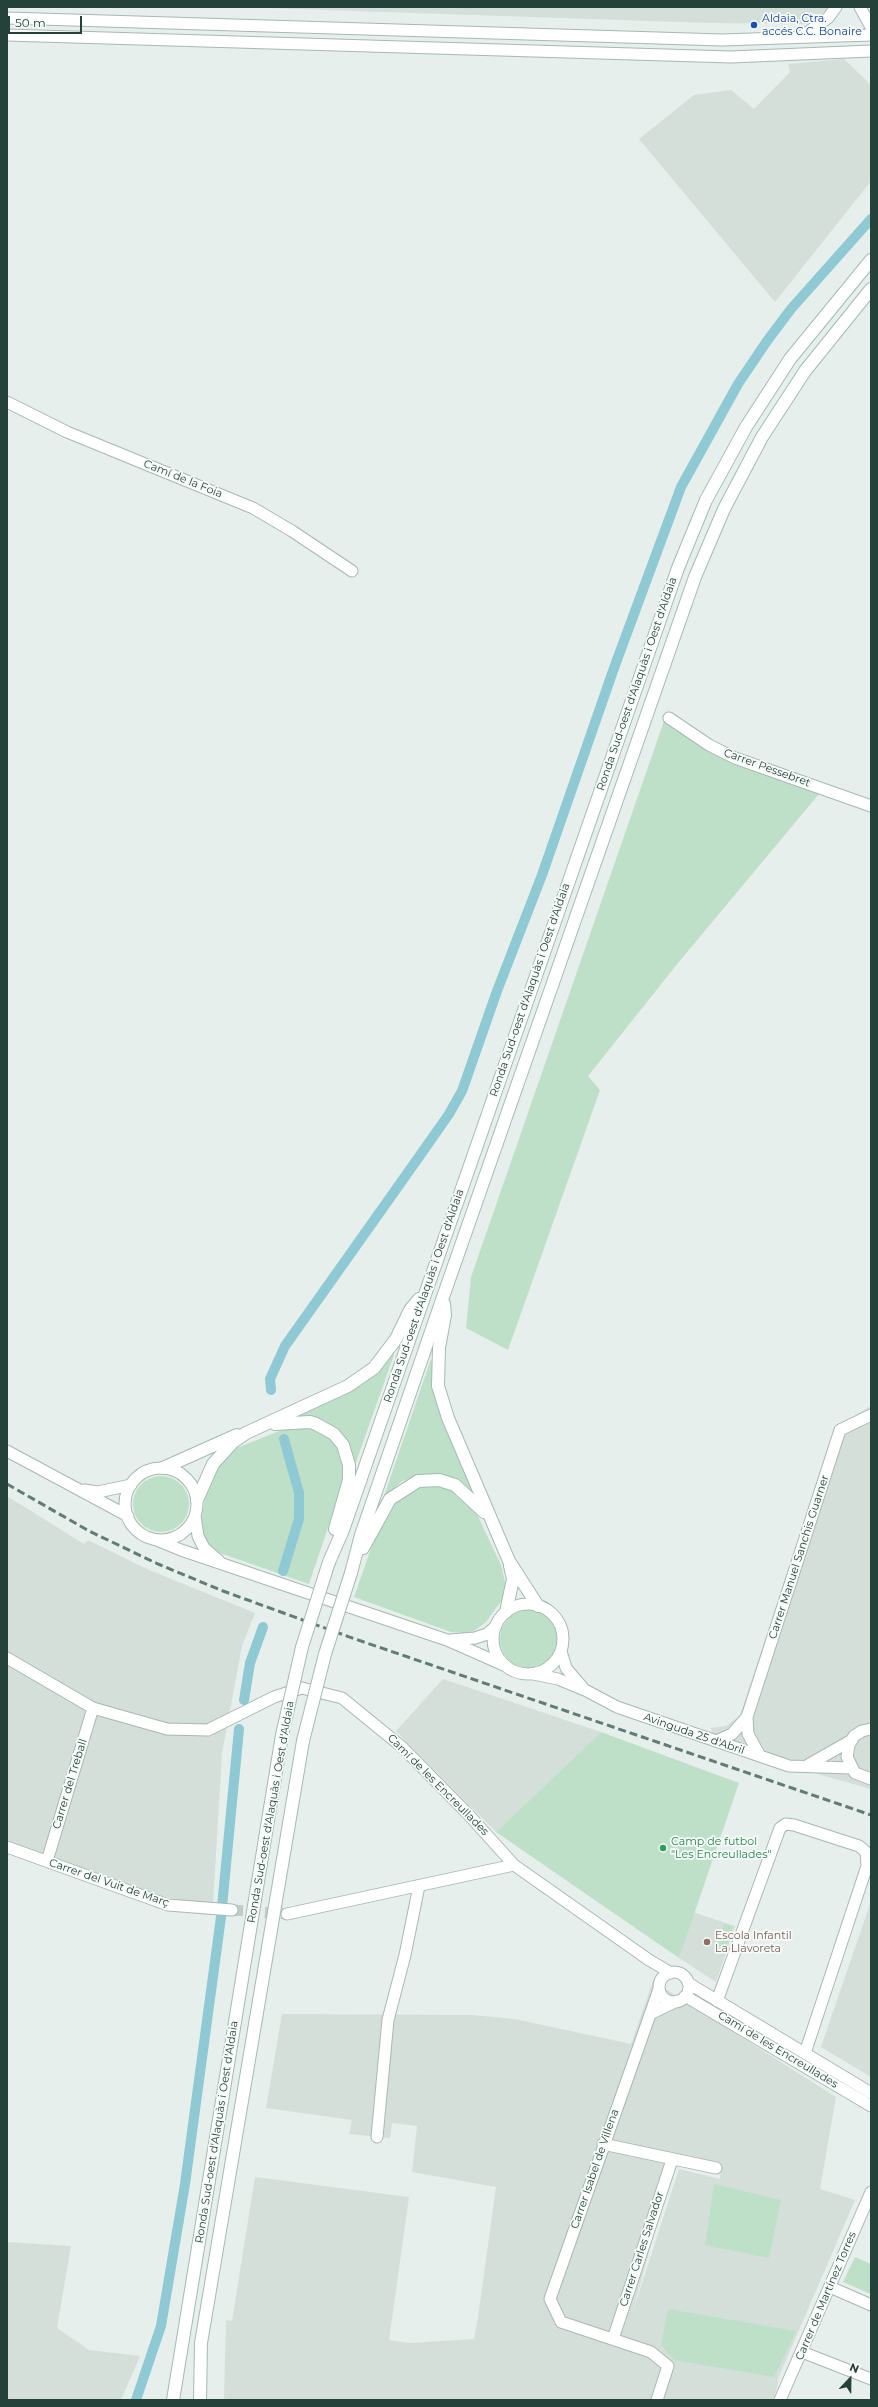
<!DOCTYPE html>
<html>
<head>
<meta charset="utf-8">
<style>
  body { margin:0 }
  #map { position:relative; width:878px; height:2407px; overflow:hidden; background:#e6efeb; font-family:Montserrat,sans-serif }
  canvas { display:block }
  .frame { position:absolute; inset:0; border:8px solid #24423a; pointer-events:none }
  .north { position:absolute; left:830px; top:2359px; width:40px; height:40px; -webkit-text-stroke:3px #f7fbf9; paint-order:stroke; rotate:22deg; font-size:11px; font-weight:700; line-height:16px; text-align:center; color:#24423a }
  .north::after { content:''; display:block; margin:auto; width:14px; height:18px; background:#24423a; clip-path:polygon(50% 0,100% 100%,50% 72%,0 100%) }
  .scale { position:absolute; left:8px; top:16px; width:74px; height:18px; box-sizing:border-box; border:2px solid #24423a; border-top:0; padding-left:5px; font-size:12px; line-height:14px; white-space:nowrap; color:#24423a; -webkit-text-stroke:3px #f7fbf9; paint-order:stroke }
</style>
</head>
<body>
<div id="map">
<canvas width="878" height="2407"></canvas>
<div class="frame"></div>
<div class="north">N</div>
<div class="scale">50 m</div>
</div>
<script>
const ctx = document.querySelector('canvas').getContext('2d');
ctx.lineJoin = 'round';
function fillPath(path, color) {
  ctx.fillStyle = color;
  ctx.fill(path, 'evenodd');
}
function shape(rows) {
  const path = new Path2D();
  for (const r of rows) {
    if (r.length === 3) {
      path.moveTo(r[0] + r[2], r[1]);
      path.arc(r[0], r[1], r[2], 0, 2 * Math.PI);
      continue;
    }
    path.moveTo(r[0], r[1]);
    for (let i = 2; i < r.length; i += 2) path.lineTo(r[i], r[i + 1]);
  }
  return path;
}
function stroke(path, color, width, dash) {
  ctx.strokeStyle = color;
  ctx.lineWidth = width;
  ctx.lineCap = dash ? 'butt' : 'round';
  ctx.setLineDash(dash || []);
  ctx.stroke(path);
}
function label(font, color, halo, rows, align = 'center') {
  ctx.font = font + ' Montserrat,sans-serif';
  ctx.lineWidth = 3.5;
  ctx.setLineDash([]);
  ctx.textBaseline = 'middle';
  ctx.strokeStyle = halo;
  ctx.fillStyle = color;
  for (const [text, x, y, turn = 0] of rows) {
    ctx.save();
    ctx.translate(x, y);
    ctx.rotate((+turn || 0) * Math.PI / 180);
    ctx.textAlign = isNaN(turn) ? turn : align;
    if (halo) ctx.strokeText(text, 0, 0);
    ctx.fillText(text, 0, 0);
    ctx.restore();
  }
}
const built = shape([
  [237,7,830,7,809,24,709,23],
  [844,59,871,85,871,181,775,302,639,139,694,95,731,90,754,109,790,72,788,64],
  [871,1406,871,1789,714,1745,711,1728,726,1726,740,1715,836,1426],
  [7,1496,84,1544,88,1540,149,1570,255,1613,242,1646,222,1753,213,1905,148,1894,7,1842],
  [443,1679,601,1732,496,1832,396,1731],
  [871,1901,871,2077,821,2047],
  [693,1912,735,1926,716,1982,679,1958],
  [653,1981,836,2097,820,2189,855,2200,777,2381,779,2381,773,2400,224,2400,226,2320,232,2321,255,2177,409,2197,389,2340,409,2343,474,2339,478,2317,496,2187,412,2172,417,2126,392,2123,390,2138,349,2134,352,2120,266,2108,282,2014,472,2015,515,2019,631,2044],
  [675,2157,721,2166,720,2179,679,2169,632,2314],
  [7,2242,71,2246,57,2328,89,2350,140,2356,121,2400,7,2400]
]);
const green = shape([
  [664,721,709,749,815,787,819,794,678,963,588,1076,600,1090,508,1350,466,1328,471,1277],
  [393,1353,394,1355,355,1465,337,1430,323,1421,298,1415,347,1392],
  [431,1359,476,1492,473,1493,452,1478,427,1474,402,1481,383,1499],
  [287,1428,309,1428,330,1438,342,1455,344,1471,341,1489,309,1584,217,1552,209,1546,202,1535,201,1522,207,1486,215,1470,227,1454,239,1447],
  [161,1504,28],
  [435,1484,451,1488,475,1510,501,1565,505,1582,504,1597,486,1622,474,1631,463,1633,451,1632,354,1597,375,1537,396,1500,421,1486],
  [529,1639,29],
  [601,1732,739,1783,679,1958,496,1832],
  [724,1924,733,1927,726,1949,716,1946],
  [714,2184,781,2200,769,2258,705,2245],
  [855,2257,871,2264,871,2294,843,2282],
  [668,2309,796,2331,774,2377,674,2360,661,2345]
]);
const canal = shape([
  [271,1390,270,1379,285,1346,421,1154,449,1114,462,1091,497,991,542,875,614,668,681,487,738,384,767,341,791,309,871,219],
  [283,1571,299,1519,299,1493,284,1439],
  [244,1700,250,1663,263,1627],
  [136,2400,161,2326,185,2184,221,1917,239,1729]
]);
const streetTunnel = shape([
  [232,1910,287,1914]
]);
const street = shape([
  [860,7,871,27],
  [7,18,722,40,871,35],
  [7,35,731,57,871,51],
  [802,36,828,18,836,7],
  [7,402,67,432,253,508,292,531,352,571],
  [669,718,709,745,735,758,871,806],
  [7,1451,128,1516],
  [161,1504,36],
  [84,1490,98,1492,131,1485],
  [195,1516,198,1536,204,1548,219,1561],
  [154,1539,181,1550,447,1640,506,1666],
  [528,1639,35],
  [450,1640,475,1638,487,1634,496,1626],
  [561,1651,566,1668,583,1688],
  [7,1658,93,1708,167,1729,208,1730,274,1697,302,1688,342,1698,402,1747,468,1814,514,1865,649,1960,671,1973],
  [533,1674,558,1679,587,1691,617,1707,789,1766,851,1768],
  [747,1717,748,1734,760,1756],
  [871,1729,862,1731,854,1736,849,1745,847,1757,855,1773,871,1779],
  [716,1741,732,1734,747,1717,840,1430,871,1415],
  [808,1765,852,1740],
  [7,1847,168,1905,232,1910],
  [47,1861,93,1708],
  [287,1914,514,1865],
  [674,1987,15],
  [688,1983,871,2093],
  [685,1996,871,2106],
  [717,2001,780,1828,786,1824,794,1825,859,1846,866,1852,867,1866,805,2053],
  [650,2014,677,2001],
  [377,2137,388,2020,405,1955,419,1886],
  [603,2144,716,2168],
  [830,2287,871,2305],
  [613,2339,672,2160],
  [802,2352,871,2379],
  [657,2400,668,2366,651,2352,561,2322,550,2299,659,1989],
  [780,2400,871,2192]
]);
const secondary = shape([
  [444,1304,445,1315,439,1348,438,1386,448,1418,509,1561,538,1606],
  [275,1424,310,1422,316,1424,334,1434,343,1445,349,1465,349,1480,335,1529],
  [163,1468,237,1435],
  [197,1500,213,1464,233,1442,246,1433,348,1386,374,1368,396,1339,410,1310,419,1299],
  [363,1548,390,1499,418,1481,439,1480,455,1485,484,1512],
  [329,1562,343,1530,678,568,706,500,746,427,790,359,871,260],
  [351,1573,361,1535,443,1297,695,577,724,509,762,437,805,371,871,289],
  [506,1612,513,1579,510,1566],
  [173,2400,282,1735],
  [200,2400,201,2343,303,1741]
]);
const rail = shape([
  [7,1484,89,1531,158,1564,223,1591,355,1639,871,1815]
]);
const secondaryBridge = shape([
  [282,1735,302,1647,329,1562],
  [303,1741,325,1654,351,1573]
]);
const markers = [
  [754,25,4,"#1a4fb4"],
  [663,1848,4,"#2e9e5b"],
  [707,1942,4,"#8d6e63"]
];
const transitNames = [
  ["Aldaia, Ctra.",762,19],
  ["accés C.C. Bonaire",762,32]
];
const streetNames = [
  ["Camí de la Foia",183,479,22],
  ["Ronda Sud-oest d'Alaquàs i Oest d'Aldaia",637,684,-71],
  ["Carrer Pessebret",767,768,20],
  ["Ronda Sud-oest d'Alaquàs i Oest d'Aldaia",530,990,-71],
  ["Ronda Sud-oest d'Alaquàs i Oest d'Aldaia",424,1296,-71],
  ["Carrer Manuel Sanchis Guarner",799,1557,-72],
  ["Avinguda 25 d'Abril",694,1734,19],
  ["Carrer del Treball",70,1784,-73],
  ["Camí de les Encreullades",438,1785,45],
  ["Ronda Sud-oest d'Alaquàs i Oest d'Aldaia",271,1812,-80],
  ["Carrer del Vuit de Març",109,1883,19],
  ["Camí de les Encreullades",778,2050,31],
  ["Ronda Sud-oest d'Alaquàs i Oest d'Aldaia",217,2132,-81],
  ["Carrer Isabel de Villena",595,2169,-71],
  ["Carrer Carles Salvador",642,2249,-72],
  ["Carrer de Martínez Torres",826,2296,-67]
];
const leisureNames = [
  ["Camp de futbol",671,1842],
  ["\"Les Encreullades\"",671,1855]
];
const educationNames = [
  ["Escola Infantil",715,1936],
  ["La Llavoreta",715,1949]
];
fillPath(built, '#d4dfda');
fillPath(green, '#bfe0c8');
stroke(canal, '#8ec9d4', 10);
stroke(streetTunnel, '#bfccc8', 11, [11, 5.5]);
stroke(street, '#a8b8b2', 13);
stroke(secondary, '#a4bbb3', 14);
stroke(street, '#fff', 11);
stroke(secondary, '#fff', 12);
stroke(rail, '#5f7d75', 3, [8, 4]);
stroke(secondaryBridge, '#a4bbb3', 14, []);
stroke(secondaryBridge, '#fff', 12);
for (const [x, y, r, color] of markers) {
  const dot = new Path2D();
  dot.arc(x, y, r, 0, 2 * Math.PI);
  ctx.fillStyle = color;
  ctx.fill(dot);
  stroke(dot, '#f7fbf9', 1.5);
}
label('11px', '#164399', '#f7fbf9', transitNames, 'left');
label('11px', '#24423a', '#f7fbf9', streetNames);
label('11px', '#27864d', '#f7fbf9', leisureNames, 'left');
label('11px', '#785e54', '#f7fbf9', educationNames, 'left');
</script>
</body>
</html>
